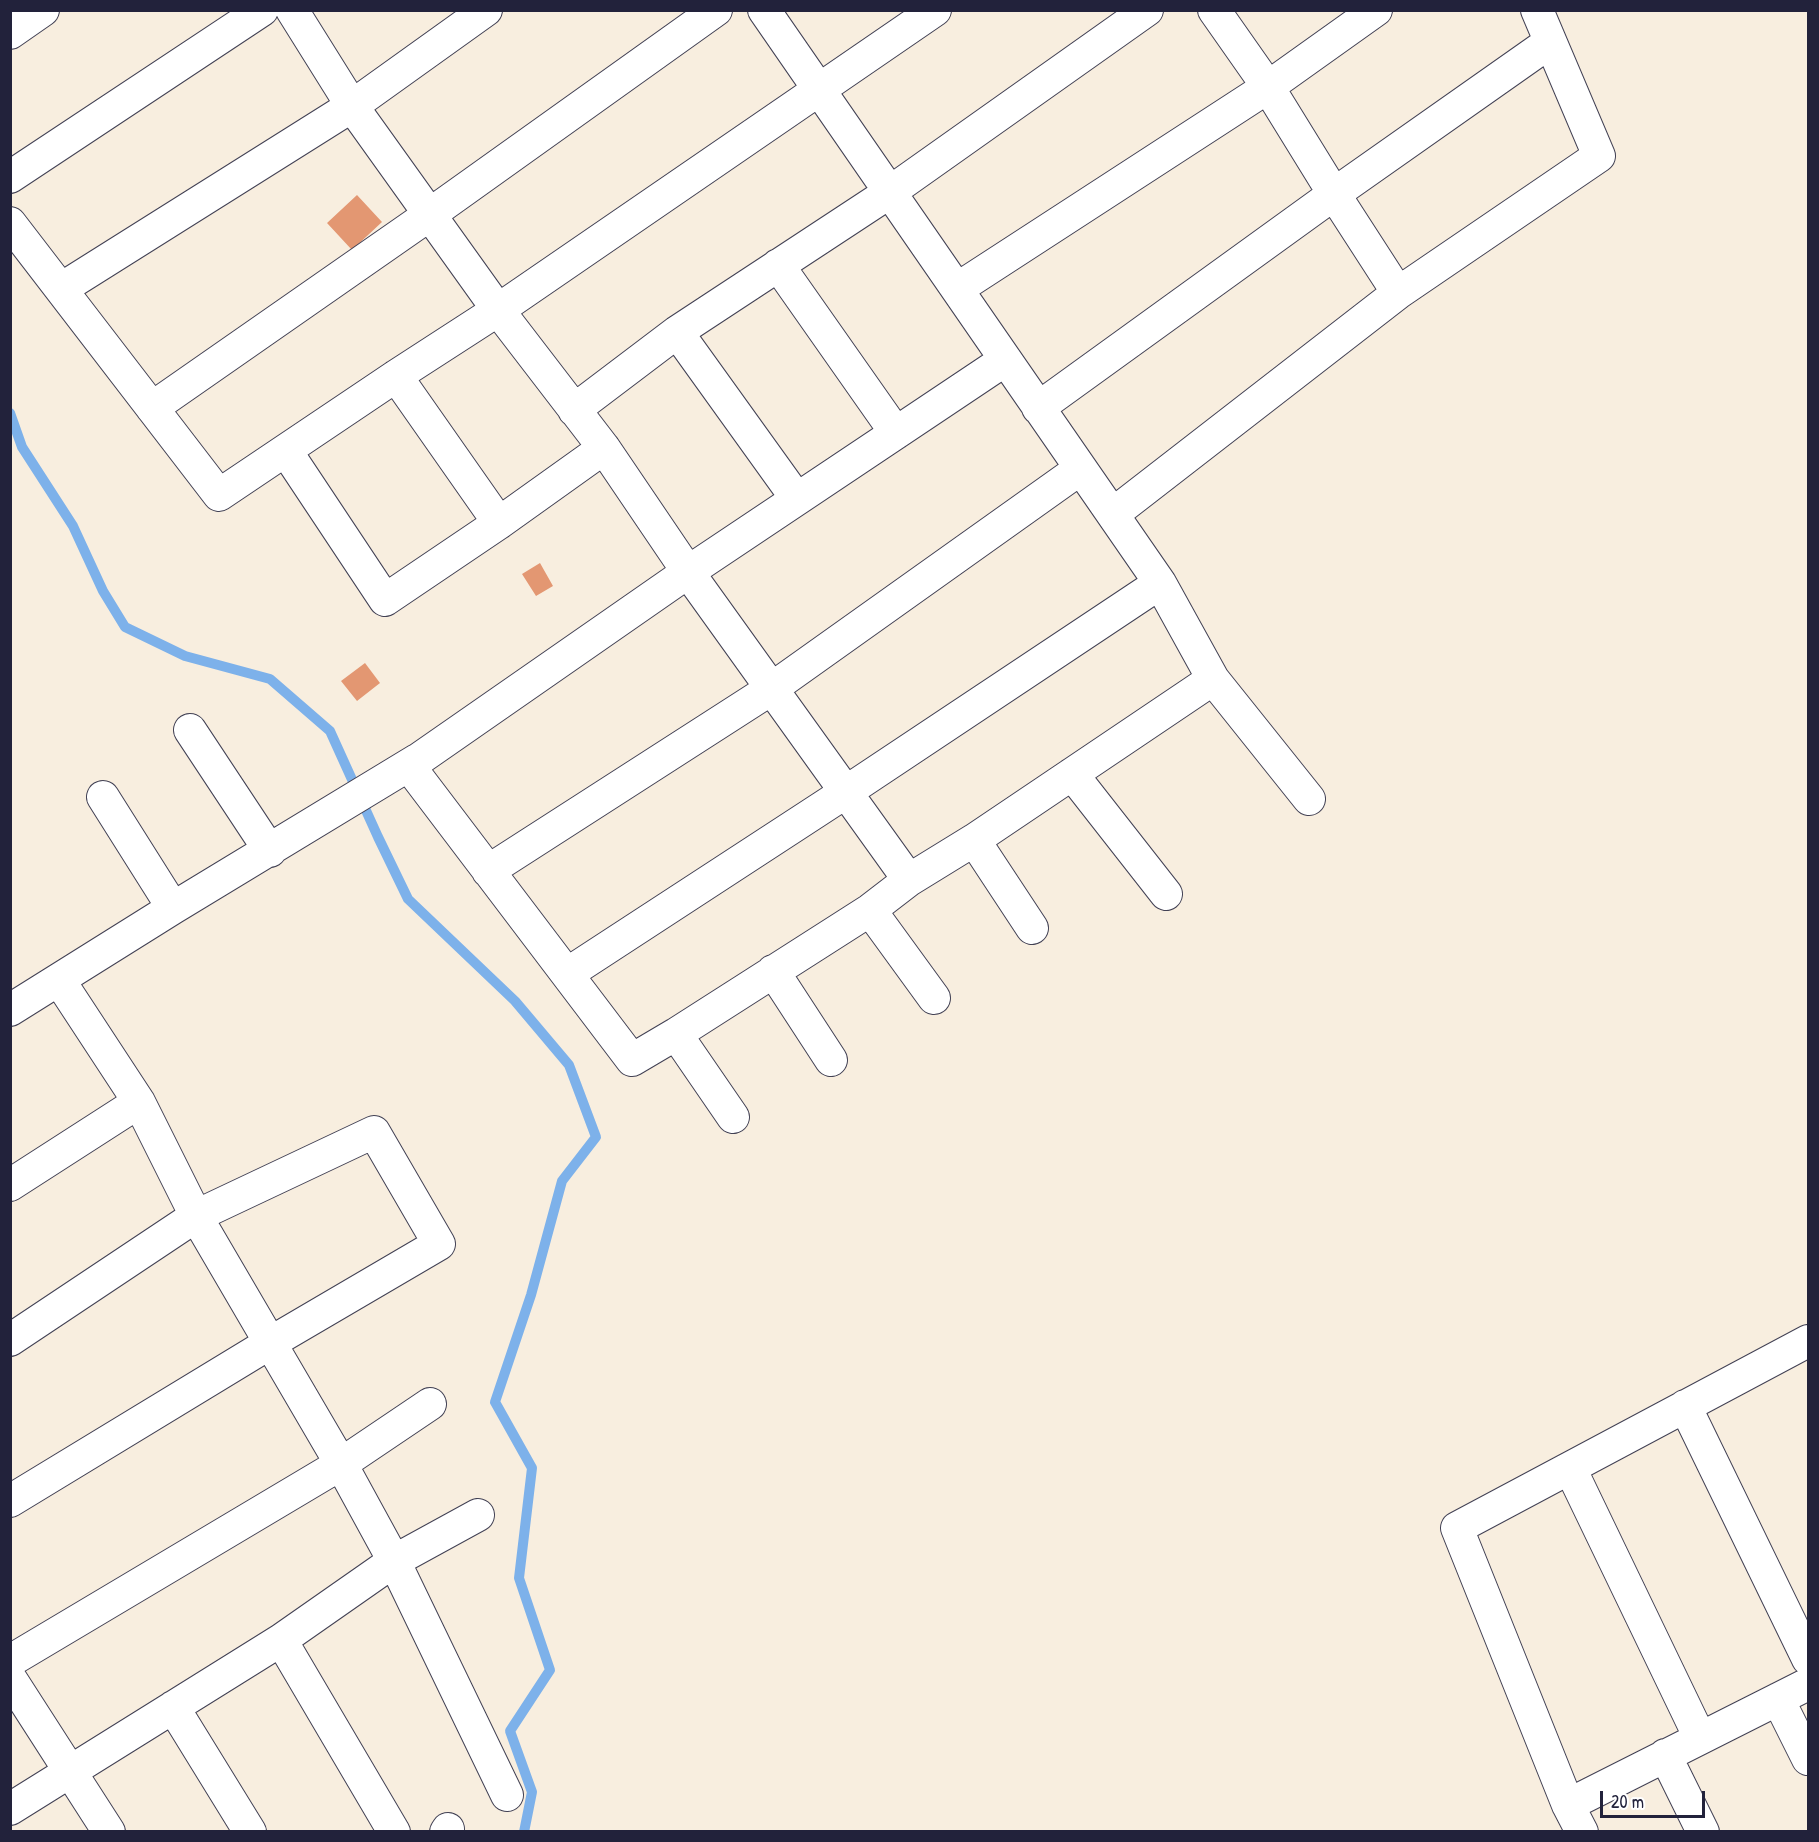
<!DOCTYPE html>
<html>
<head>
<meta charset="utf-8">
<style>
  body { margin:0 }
  #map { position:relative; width:1819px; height:1842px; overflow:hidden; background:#f8eedf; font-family:"Patrick Hand",sans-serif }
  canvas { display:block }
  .frame { position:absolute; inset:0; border:12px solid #22223b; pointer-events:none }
  .scale { position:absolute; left:1600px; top:1791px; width:105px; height:27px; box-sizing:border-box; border:3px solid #22223b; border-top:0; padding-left:8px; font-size:18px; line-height:21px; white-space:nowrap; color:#22223b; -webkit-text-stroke:4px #fff; paint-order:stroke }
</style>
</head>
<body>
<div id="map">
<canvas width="1819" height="1842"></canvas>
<div class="frame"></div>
<div class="scale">20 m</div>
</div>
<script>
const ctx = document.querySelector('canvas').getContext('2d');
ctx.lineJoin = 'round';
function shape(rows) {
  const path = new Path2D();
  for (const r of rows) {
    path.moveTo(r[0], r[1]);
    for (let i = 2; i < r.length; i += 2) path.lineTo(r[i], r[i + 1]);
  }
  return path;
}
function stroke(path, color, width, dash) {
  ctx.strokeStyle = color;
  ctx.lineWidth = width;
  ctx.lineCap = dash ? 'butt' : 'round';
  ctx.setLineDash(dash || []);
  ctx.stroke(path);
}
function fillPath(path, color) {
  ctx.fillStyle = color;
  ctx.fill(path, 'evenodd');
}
const stream = shape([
  [10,413,22,447,73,526,103,591,125,627,185,656,270,679,330,731,378,837,408,899,515,1001,569,1065,596,1137,562,1181,531,1295,495,1402,532,1468,519,1578,550,1670,510,1731,532,1792,524,1832]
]);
const building = shape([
  [357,195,382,222,352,250,327,223],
  [540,563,553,586,536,596,522,574],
  [365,663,380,683,357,701,341,681]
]);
const minor = shape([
  [292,10,352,106,498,310,935,10],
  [764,10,1160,583,1213,679,1309,799],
  [1214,10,1268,87,1334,194,1398,293,1599,156,1537,10],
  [10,33,43,10],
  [10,177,262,10],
  [10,223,219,495,396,376,498,310,604,448,688,572,909,880,870,910,676,1034,632,1060,409,766,688,572,1005,360],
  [778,265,896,433],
  [61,289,352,106,486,10],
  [957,289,1268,87,1376,10],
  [677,332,797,499],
  [396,376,499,523],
  [152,408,429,215,716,10],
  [1038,408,1334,194,1550,42],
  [574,410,677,332,890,192,1147,10],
  [286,451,385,600,499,523,604,448],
  [1113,514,1398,293],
  [190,730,270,851],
  [1072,774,1166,894],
  [103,797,173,908],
  [974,840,1032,928],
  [488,871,771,689,1080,469],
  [909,880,974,840,1213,679],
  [870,910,934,998],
  [773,971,831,1060],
  [567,974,846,792,1160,583],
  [59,980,139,1102,196,1216,341,1464,394,1561,507,1795],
  [10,1010,173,908,417,760],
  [676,1034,733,1117],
  [10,1185,139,1102],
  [10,1340,196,1216,374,1132,439,1244,270,1343,10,1501],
  [1685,1406,1808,1659],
  [1570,1468,1700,1738],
  [281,1640,394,1832],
  [10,1661,341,1464,430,1404],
  [10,1678,109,1832],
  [1778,1699,1808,1759],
  [173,1707,250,1832],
  [1665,1755,1703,1832],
  [1568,1805,1808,1684],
  [10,1809,281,1640,394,1561,478,1515],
  [446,1832,448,1829],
  [1582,1832,1568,1805,1457,1528,1808,1341]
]);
stroke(stream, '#7db1ea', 10);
fillPath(building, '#e39772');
stroke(minor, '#424154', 34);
stroke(minor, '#fff', 32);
</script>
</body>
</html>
